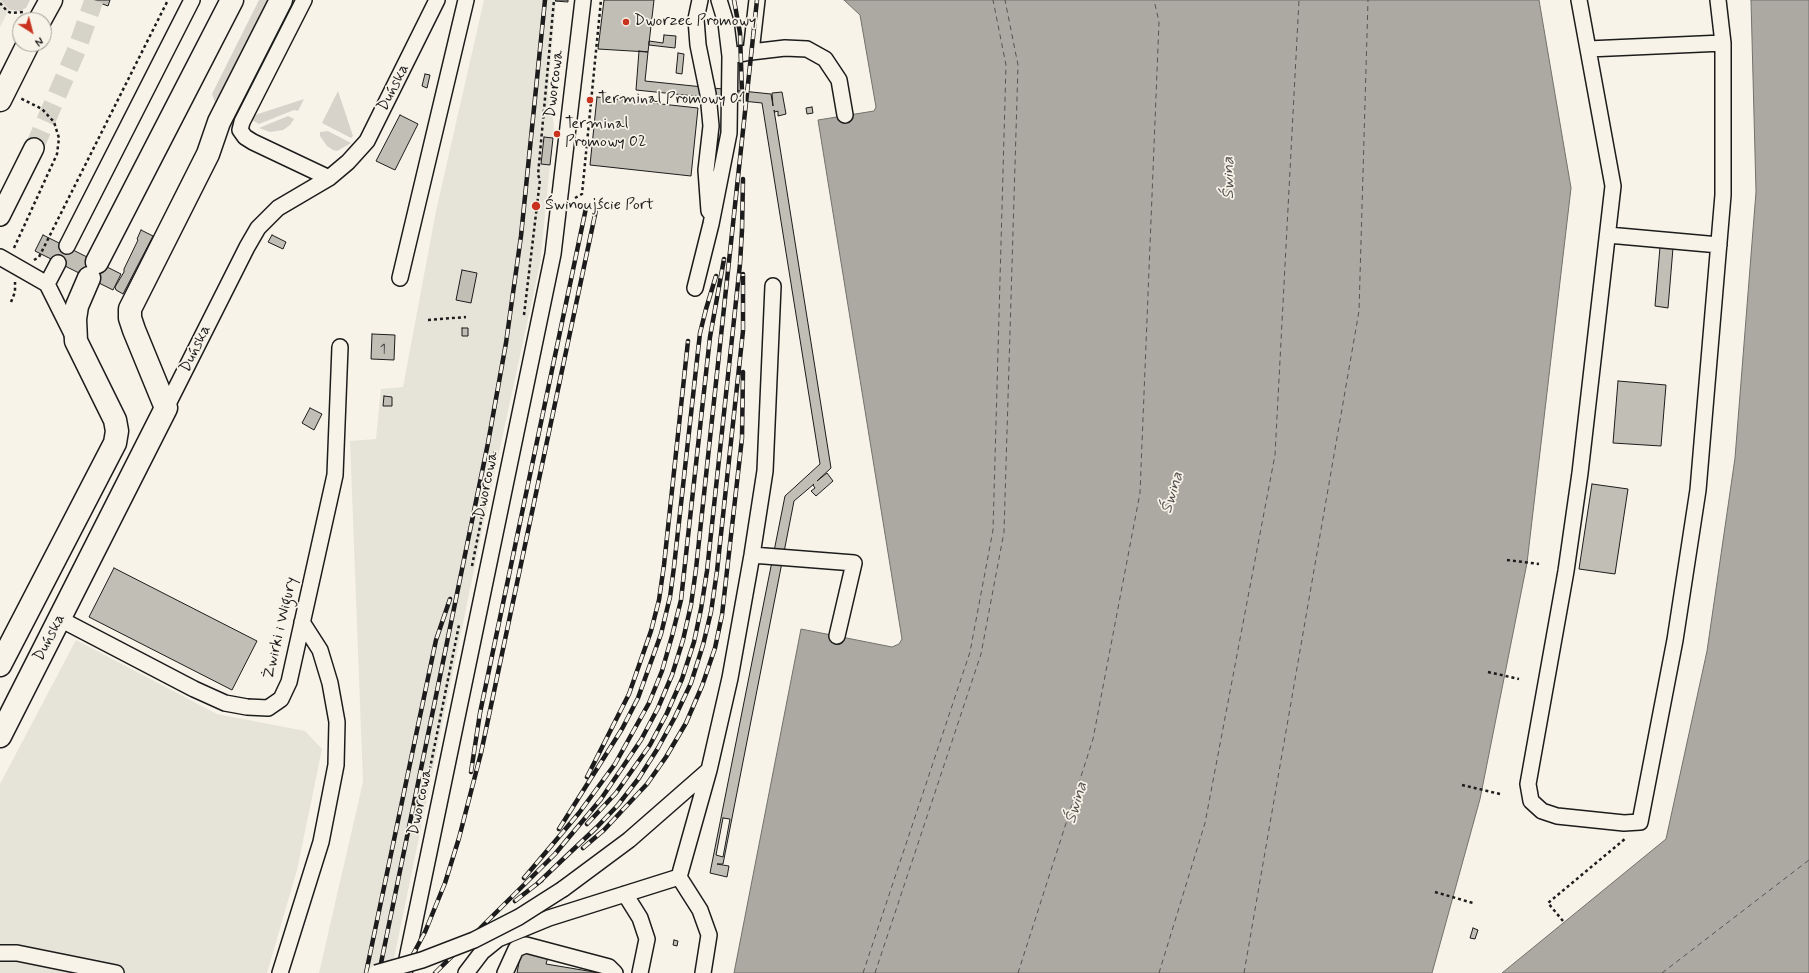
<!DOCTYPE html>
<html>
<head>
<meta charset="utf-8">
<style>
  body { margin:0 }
  #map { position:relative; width:1809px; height:973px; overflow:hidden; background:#f7f3e8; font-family:Mynerve,sans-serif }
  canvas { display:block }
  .north { position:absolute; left:12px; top:12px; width:40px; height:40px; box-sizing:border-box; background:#f7f3e8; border:1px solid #9f9d96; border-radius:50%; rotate:144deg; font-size:11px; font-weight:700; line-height:16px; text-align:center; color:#1c1c1c }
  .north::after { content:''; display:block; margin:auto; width:14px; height:18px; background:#c8321e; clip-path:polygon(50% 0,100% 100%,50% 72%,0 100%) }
</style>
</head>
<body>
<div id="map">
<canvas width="1809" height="973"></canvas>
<div class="north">N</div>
</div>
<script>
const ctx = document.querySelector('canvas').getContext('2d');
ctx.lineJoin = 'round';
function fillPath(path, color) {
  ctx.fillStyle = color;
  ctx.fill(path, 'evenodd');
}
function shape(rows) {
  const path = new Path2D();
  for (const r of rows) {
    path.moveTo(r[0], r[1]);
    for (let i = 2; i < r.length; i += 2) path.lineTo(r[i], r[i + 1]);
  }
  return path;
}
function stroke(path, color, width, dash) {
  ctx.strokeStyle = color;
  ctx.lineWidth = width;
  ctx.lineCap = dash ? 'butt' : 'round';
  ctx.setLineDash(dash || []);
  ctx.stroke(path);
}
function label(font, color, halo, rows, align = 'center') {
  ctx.font = font + ' Mynerve,sans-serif';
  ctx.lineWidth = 3.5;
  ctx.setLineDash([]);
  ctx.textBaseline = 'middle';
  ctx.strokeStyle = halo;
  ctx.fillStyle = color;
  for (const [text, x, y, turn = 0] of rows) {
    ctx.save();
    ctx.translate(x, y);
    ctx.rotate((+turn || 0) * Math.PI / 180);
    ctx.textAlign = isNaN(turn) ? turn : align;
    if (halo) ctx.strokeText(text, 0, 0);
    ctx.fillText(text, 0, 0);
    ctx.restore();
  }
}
const built = shape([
  [0,0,14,0,0,27],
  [484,0,556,0,548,92,554,125,540,264,484,521,391,973,319,973,363,782,350,441,376,439,381,389,403,387,436,211],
  [76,640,217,714,305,731,322,749,297,870,267,973,0,973,0,784]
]);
const green = shape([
  [1,0,30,0,26,8,20,11,10,10],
  [259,0,269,0,216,105,212,94],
  [338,91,353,136,351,138,322,123],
  [304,99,298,111,294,110,259,124,252,120,255,115],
  [288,116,294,119,290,125,283,130,270,132,259,128],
  [328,131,351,143,337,151,333,150,327,146,320,136,320,132]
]);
const water = shape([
  [844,0,1539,0,1571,188,1527,563,1480,799,1432,973,734,973,801,629,892,647,899,644,902,639,818,120,874,111,876,107,860,15,844,0],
  [1751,0,1809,0,1809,973,1502,973,1666,839,1707,651,1735,458,1756,192,1751,0]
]);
const ferry = shape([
  [863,973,970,652,993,530,1006,65,993,0],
  [875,973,981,654,1004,532,1018,65,1005,0],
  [1018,973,1093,739,1140,493,1159,22,1154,0],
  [1159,973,1205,823,1275,455,1299,0],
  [1244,973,1359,311,1368,0],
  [1662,973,1809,860]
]);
const building = shape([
  [92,0,110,0,108,6,92,0],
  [556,0,568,0,568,2,555,1,556,0],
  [604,0,654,0,648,52,598,49,604,0],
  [664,35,676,36,675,48,649,45,649,41,663,43,664,35],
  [639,51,648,52,645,81,771,94,773,106,772,93,782,92,786,114,778,116,778,111,775,112,774,110,831,468,817,481,827,473,833,481,816,496,811,491,815,488,813,485,814,484,794,501,723,864,717,864,729,866,727,877,710,873,785,496,820,464,762,103,636,90,639,51],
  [678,53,684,54,682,74,676,73,678,53],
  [425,74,430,75,427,88,422,86,425,74],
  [597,97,698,108,691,176,590,165,597,97],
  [812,107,813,113,807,114,806,108,812,107],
  [400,115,418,124,395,170,376,161,400,115],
  [544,137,553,138,550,165,541,164,544,137],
  [141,230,153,236,123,294,116,290,115,287,124,272,124,269,138,240,137,239,141,230],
  [43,235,121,274,113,290,35,251,43,235],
  [272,235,286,242,283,249,268,242,272,235],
  [1660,247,1673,248,1668,308,1655,306,1660,247],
  [462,270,477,273,471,303,456,300,462,270],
  [462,328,468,328,468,336,462,336,462,328],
  [372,334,395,335,394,360,371,359,372,334],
  [1618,381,1666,385,1661,446,1613,443,1618,381],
  [384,396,392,397,392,406,383,406,384,396],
  [310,408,322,414,314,430,302,423,310,408],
  [1592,484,1628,489,1615,574,1579,569,1592,484],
  [114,568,257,641,232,690,89,617,114,568],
  [723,818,730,819,723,857,716,855,723,818],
  [1473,928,1478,930,1475,939,1470,938,1473,928],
  [674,940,678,941,677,946,673,945,674,940],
  [521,952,548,957,546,964,600,973,517,973,521,952]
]);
const majorTunnel = shape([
  [34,148,77,49,94,0]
]);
const path = shape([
  [0,3,7,11,11,13,24,12],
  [575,198,582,194,601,0],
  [14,248,57,154,59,138,54,122,42,109,20,98],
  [34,260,39,257,168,0],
  [11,302,15,292,15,282],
  [524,315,540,180,538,175,554,0],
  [428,320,466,317],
  [1507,560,1539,564],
  [472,566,495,451],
  [1488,672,1519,679],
  [1462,785,1500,794],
  [425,793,459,625],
  [1435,892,1473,903],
  [1563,921,1548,903,1626,838]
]);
const minor = shape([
  [304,0,242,122,240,130,245,137,253,142,329,178],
  [700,0,696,19,698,45,708,94,711,126,706,170,709,211],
  [1579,0,1613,186,1580,473,1566,571,1528,784,1531,801,1542,811,1557,816,1624,823,1640,822,1675,640,1698,490,1723,195,1723,43,1718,0],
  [1588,49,1723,43],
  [751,52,757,0],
  [730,56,751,52,785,48,807,49,825,59,839,80,845,115],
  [1608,235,1719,245],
  [67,246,192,0],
  [0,257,47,284,73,336],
  [400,278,466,0],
  [47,284,58,263],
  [695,288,711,224,729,133,730,56,726,23,719,0],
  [166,408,247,247,258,228,278,208,329,178,348,162,367,141,437,0],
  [752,555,854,563,837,636],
  [60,619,194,689,225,703,247,707,268,708,281,699,289,682,335,475,340,347],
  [679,877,700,910,709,935,703,973],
  [563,889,629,840,709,770],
  [625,894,640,918,647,939,640,973],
  [0,953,17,953,116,973],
  [280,973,321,842,336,765,337,722,330,683,320,650,302,622],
  [404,973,553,254,583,0],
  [466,973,482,952,498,939,549,918,679,877,709,770,730,678,752,555,765,471,773,286],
  [505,973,516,949,526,945,609,967,615,973]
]);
const major = shape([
  [0,216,34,148]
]);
const highway = shape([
  [40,20,51,0],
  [0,100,28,44],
  [97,262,232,0],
  [0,665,115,443,117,431,115,420,76,341,75,319,77,306,89,278],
  [0,736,166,408,134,330,130,318,130,309,208,154,219,122,281,0]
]);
const rail = shape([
  [734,0,740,33,742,93],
  [471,772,480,713,586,208],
  [587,777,629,694,651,631,659,600,664,565,688,341],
  [587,824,616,793,650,745,667,713,682,679,694,642,701,609,707,571,740,264,742,230,743,179],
  [559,829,622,729,638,698,661,634,670,597,674,567,700,333,706,309,716,276],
  [583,848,604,830,647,784,666,757,686,723,702,686,715,648,722,615,742,438,743,372],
  [524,878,579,813,615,764,649,703,662,671,672,636,681,600,710,337,724,259],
  [538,883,597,827,618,805,639,778,658,748,675,717,691,683,703,645,711,612,717,571,743,331,743,274],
  [515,901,542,880],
  [366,973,436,640,450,599],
  [379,973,488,443,506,343,521,236,545,0],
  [403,973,425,932,445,883,459,838,481,753,596,210],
  [435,973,555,854,601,799,641,740,658,708,672,675,683,640,691,605,696,569,757,0]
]);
const minorBridge = shape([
  [376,973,422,960,474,940,519,917,563,889]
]);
const markers = [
  [626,22,4,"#c8321e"],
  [590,100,4,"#c8321e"],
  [557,134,4,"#c8321e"],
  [536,206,5,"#c8321e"]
];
const numberNames = [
  ["1",383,350]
];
const poiNames = [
  ["Dworzec Promowy",634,22],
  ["Terminal Promowy 01",598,100],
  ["Terminal",565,125],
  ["Promowy 02",565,143],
  ["Świnoujście Port",545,206]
];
const streetNames = [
  ["Dworcowa",555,84,-83],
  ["Duńska",394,88,-63],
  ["Duńska",196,349,-64],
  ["Dworcowa",487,485,-78],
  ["Żwirki i Wigury",281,628,-77],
  ["Duńska",50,638,-63],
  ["Dworcowa",421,802,-78]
];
const waterNames = [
  ["Świna",1229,178,-90],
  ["Świna",1173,493,-73],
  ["Świna",1077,803,-73]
];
fillPath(built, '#e6e3d9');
fillPath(green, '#d7d3cb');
fillPath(water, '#aca9a2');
stroke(water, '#72716c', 1);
stroke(ferry, '#565452', 1, [5, 4]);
fillPath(building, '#c0beb5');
stroke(building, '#1c1c1c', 1);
stroke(majorTunnel, '#d6d3c9', 19, [19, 10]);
stroke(minor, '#1c1c1c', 18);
stroke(major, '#1c1c1c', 22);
stroke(highway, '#1c1c1c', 25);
stroke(path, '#1c1c1c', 2.5, [3, 3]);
stroke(minor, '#f7f3e8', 15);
stroke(major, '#f7f3e8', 19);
stroke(highway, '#f7f3e8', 22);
stroke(rail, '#1c1c1c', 4.5);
stroke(rail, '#f7f3e8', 3, [9]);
stroke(minorBridge, '#1c1c1c', 18, []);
stroke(minorBridge, '#f7f3e8', 15);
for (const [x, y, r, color] of markers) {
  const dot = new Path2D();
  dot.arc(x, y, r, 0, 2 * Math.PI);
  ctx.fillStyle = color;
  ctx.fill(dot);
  stroke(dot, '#f7f3e8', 1.5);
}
label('14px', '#454442', null, numberNames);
label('16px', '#1c1c1c', '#f7f3e8', poiNames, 'left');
label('16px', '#1c1c1c', '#f7f3e8', streetNames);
label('italic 17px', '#565452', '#f7f3e8', waterNames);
</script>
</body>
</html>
